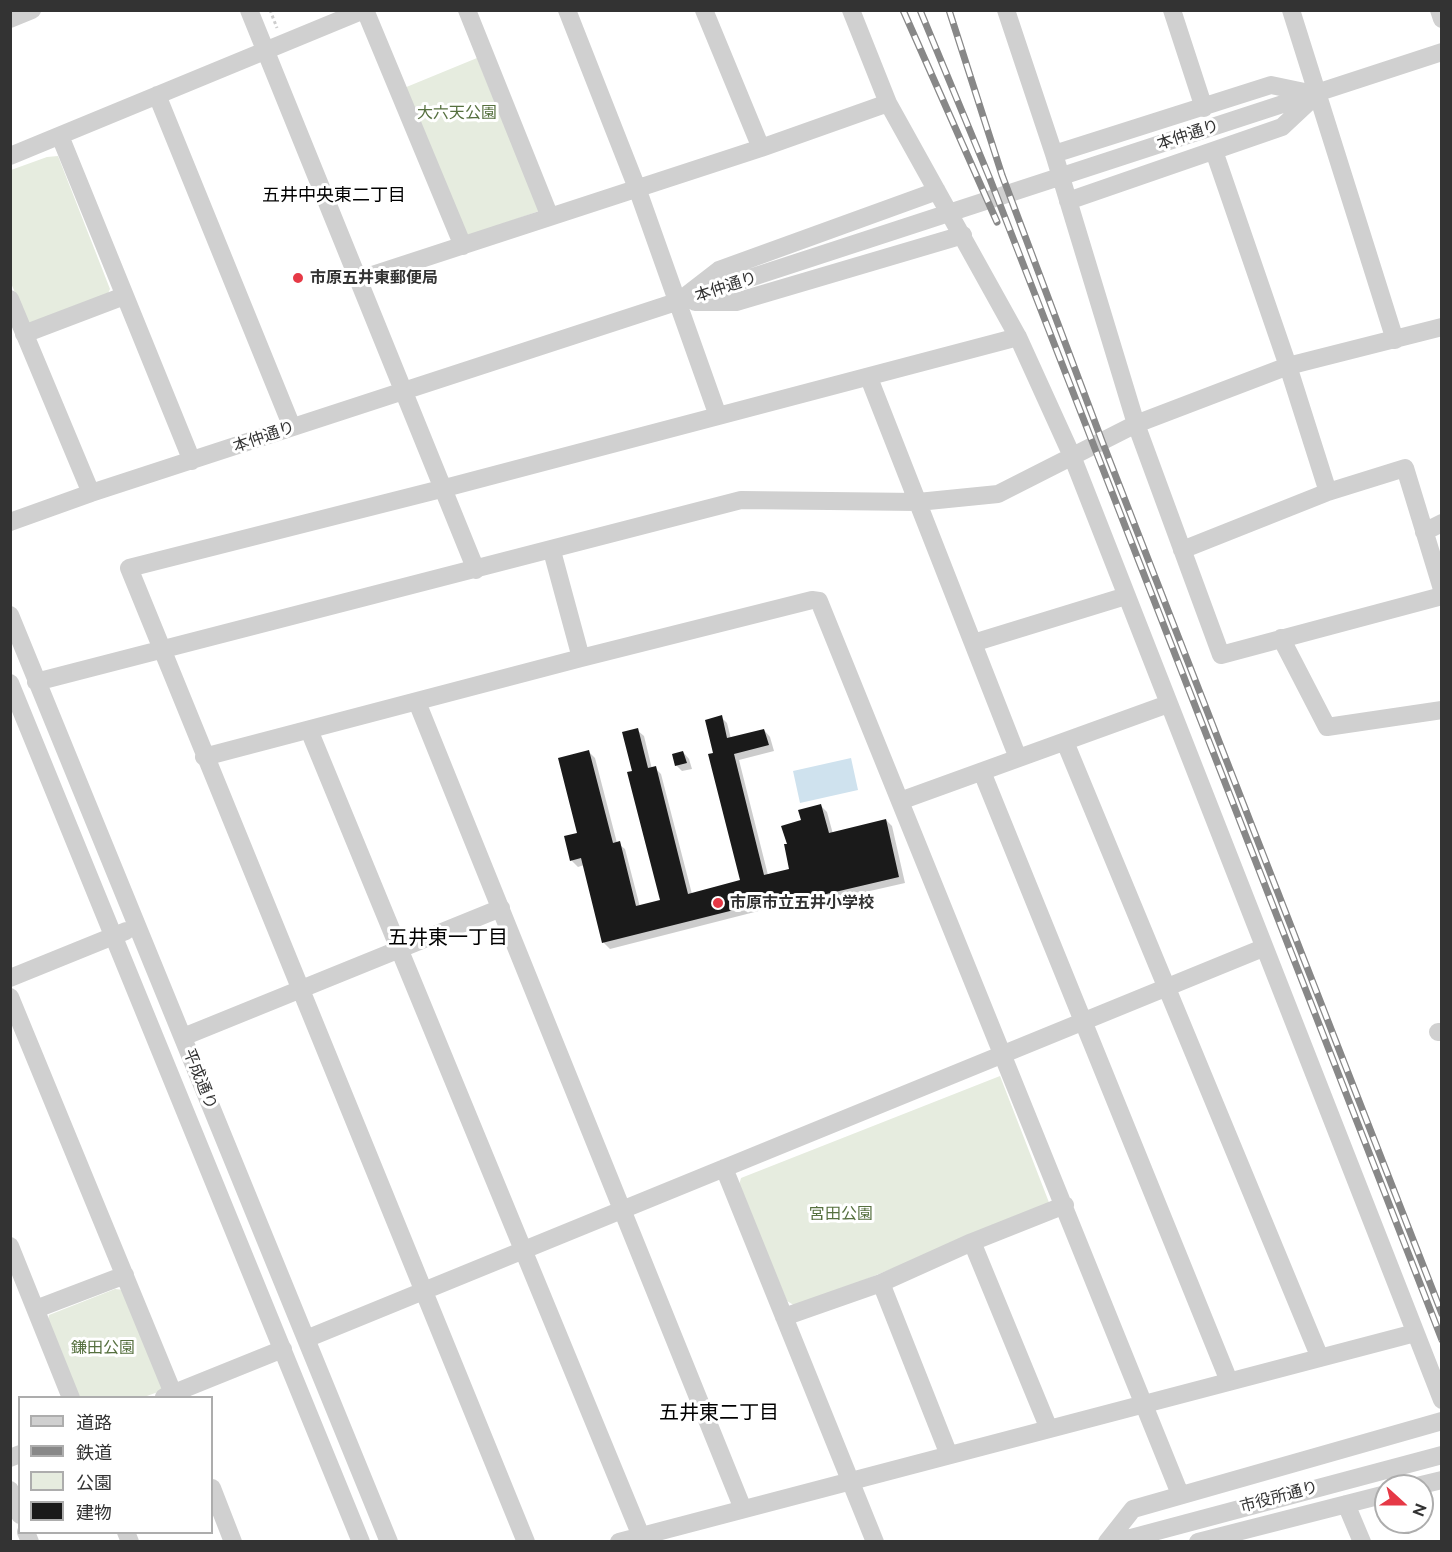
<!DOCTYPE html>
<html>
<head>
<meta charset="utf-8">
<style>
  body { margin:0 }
  #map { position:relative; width:1452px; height:1552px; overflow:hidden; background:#fff; font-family:Raleway,"Noto Sans JP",sans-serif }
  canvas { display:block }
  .frame { position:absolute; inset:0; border:12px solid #333; pointer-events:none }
  .legend { position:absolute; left:18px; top:1396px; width:195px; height:138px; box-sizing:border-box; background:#fff; border:2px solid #adadad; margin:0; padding:8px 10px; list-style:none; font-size:18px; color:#333 }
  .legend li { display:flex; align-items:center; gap:12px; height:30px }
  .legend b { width:30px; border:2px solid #adadad }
  .north { position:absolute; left:1374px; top:1474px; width:60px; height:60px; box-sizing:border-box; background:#fff; border:2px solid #adadad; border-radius:50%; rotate:111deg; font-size:16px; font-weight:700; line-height:24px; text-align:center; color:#333 }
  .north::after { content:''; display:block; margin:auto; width:21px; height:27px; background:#e63946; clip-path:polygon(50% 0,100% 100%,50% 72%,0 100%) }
</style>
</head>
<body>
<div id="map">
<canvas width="1452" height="1552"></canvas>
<div class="frame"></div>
<ul class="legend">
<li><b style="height:8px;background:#d0d0d0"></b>道路</li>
<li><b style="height:8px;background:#888"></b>鉄道</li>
<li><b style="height:16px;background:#e6ecdf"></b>公園</li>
<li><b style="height:16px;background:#1a1a1a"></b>建物</li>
</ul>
<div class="north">N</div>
</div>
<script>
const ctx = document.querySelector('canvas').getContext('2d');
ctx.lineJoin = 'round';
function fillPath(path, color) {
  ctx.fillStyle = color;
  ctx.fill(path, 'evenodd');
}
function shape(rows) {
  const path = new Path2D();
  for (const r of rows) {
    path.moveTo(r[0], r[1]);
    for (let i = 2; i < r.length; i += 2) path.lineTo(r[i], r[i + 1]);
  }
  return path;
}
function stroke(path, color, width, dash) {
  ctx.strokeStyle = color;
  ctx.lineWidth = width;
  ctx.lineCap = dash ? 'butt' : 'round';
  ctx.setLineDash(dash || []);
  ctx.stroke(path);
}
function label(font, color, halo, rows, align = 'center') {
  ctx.font = font + ' Raleway,"Noto Sans JP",sans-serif';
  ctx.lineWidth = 6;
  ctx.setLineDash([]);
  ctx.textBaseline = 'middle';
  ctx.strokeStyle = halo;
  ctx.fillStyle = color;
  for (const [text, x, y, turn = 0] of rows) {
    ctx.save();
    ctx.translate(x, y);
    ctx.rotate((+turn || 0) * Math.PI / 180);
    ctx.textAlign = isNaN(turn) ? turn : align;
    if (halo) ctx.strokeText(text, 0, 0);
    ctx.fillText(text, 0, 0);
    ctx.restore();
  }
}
const green = shape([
  [477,58,539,211,468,236,404,88],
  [58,156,110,289,106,298,33,325,27,322,11,283,11,170,47,157],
  [1000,1076,1050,1205,797,1307,787,1301,739,1185,741,1178],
  [115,1289,124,1290,164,1385,161,1391,144,1397,77,1397,48,1320,49,1315]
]);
const water = shape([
  [851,758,858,790,800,803,793,771]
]);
const shadow = shape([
  [721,717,727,723,731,739,764,730,770,737,774,751,739,760,768,875,790,871,789,845,803,821,821,806,827,812,833,834,886,820,892,826,905,883,791,909,786,904,610,949,604,943,584,865,578,867,572,861,579,834,589,752,595,758,617,843,625,849,640,907,662,901,637,730,644,736,652,769,655,768,661,774,692,894,742,881,715,754],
  [683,752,689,759,692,769,682,771,676,765]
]);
const building = shape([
  [722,715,727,738,764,729,769,745,734,754,764,875,789,869,784,844,787,844,781,826,801,820,798,810,821,804,829,833,886,819,899,877,784,904,782,898,602,943,581,858,570,861,564,836,577,833,558,758,589,750,613,843,620,841,636,906,660,900,627,772,632,771,622,732,638,728,648,768,656,766,688,894,740,880,708,754,713,753,705,720],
  [683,751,687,763,675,766,672,754]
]);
const path = shape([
  [270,10,277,28]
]);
const minor = shape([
  [249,10,476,570],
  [365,10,463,246],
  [467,10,550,217],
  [567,10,637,188,718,416],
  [704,10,761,148],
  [851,10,888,103,1018,337,1072,456,1442,1400],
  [1006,10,1054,154,1136,424,1221,655,1442,596],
  [1172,10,1204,108],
  [1291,10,1395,340],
  [1439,10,1442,19],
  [10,19,32,10],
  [157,95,292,427],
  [60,136,192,461],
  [1214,151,1288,366,1328,492],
  [1054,154,1271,85,1314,94],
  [10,156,364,10],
  [1068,201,1282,127,1313,98],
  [360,279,761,148,888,103],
  [688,294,719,270,937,191],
  [10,299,91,493],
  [695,302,736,302,963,235],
  [24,334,124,296],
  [869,378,1018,758],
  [10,522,91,493,1442,52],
  [1424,532,1442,523],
  [1182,550,1328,492,1405,468,1442,589],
  [552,551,581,658],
  [10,615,389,1542],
  [1281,638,1327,727,1442,710],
  [973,643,1126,596],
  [36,682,741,500,918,502,998,494,1136,424,1288,366,1442,327],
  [10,683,361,1542],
  [417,702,743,1509],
  [309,730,641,1536],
  [1065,742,1320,1358],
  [204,757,581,658,812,600,819,601,1180,1494],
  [982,772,1229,1381],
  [900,801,1168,704],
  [10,978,126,931],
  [10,997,175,1398],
  [1438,1032,1442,1032],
  [183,1037,501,908],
  [724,1168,875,1542],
  [972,1242,1049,1429],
  [10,1246,71,1398],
  [881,1283,949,1455],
  [36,1309,125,1275],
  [784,1317,881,1283,972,1242,1065,1205],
  [306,1339,1263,948],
  [164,1397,283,1349],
  [10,1458,20,1454],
  [1417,1486,1442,1480],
  [212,1488,233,1542],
  [10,1490,20,1515],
  [1346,1504,1362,1542],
  [26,1532,30,1542],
  [126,1532,130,1542],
  [526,1542,129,568,445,488,1018,337],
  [619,1542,1415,1333],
  [1107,1542,1133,1509,1442,1421],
  [1116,1542,1442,1455],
  [1198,1542,1386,1494]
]);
const rail = shape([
  [903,10,997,222],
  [920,10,990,179,1442,1340],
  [949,10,1002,175,1102,441,1442,1314]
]);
const markers = [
  [298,278,6,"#e63946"],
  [718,903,6,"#e63946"]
];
const parkNames = [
  ["大六天公園",457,113],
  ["宮田公園",841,1214],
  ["鎌田公園",103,1348]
];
const streetNames = [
  ["本仲通り",1188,135,-18],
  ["本仲通り",726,287,-18],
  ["本仲通り",264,437,-19],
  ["平成通り",200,1079,68],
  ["市役所通り",1279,1497,-15]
];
const poiNames = [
  ["市原五井東郵便局",310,278],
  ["市原市立五井小学校",730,903]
];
const neighbourhoodNames = [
  ["五井中央東二丁目",334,196]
];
const quarterNames = [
  ["五井東一丁目",448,938],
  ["五井東二丁目",719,1413]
];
fillPath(green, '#e6ecdf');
fillPath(water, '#cfe2ee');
fillPath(shadow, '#0003');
fillPath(building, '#1a1a1a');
stroke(path, '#cdcdcd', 3, [3, 3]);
stroke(minor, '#d0d0d0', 18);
stroke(rail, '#888', 7);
stroke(rail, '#fff', 4.5, [14]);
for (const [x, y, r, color] of markers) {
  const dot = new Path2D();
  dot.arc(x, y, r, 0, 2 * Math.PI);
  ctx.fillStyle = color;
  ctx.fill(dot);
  stroke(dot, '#fff', 2);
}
label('16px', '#56703f', '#fff', parkNames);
label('16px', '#333', '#fff', streetNames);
label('bold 16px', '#333', '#fff', poiNames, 'left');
label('18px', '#000', '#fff', neighbourhoodNames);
label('20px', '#000', '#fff', quarterNames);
</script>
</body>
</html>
